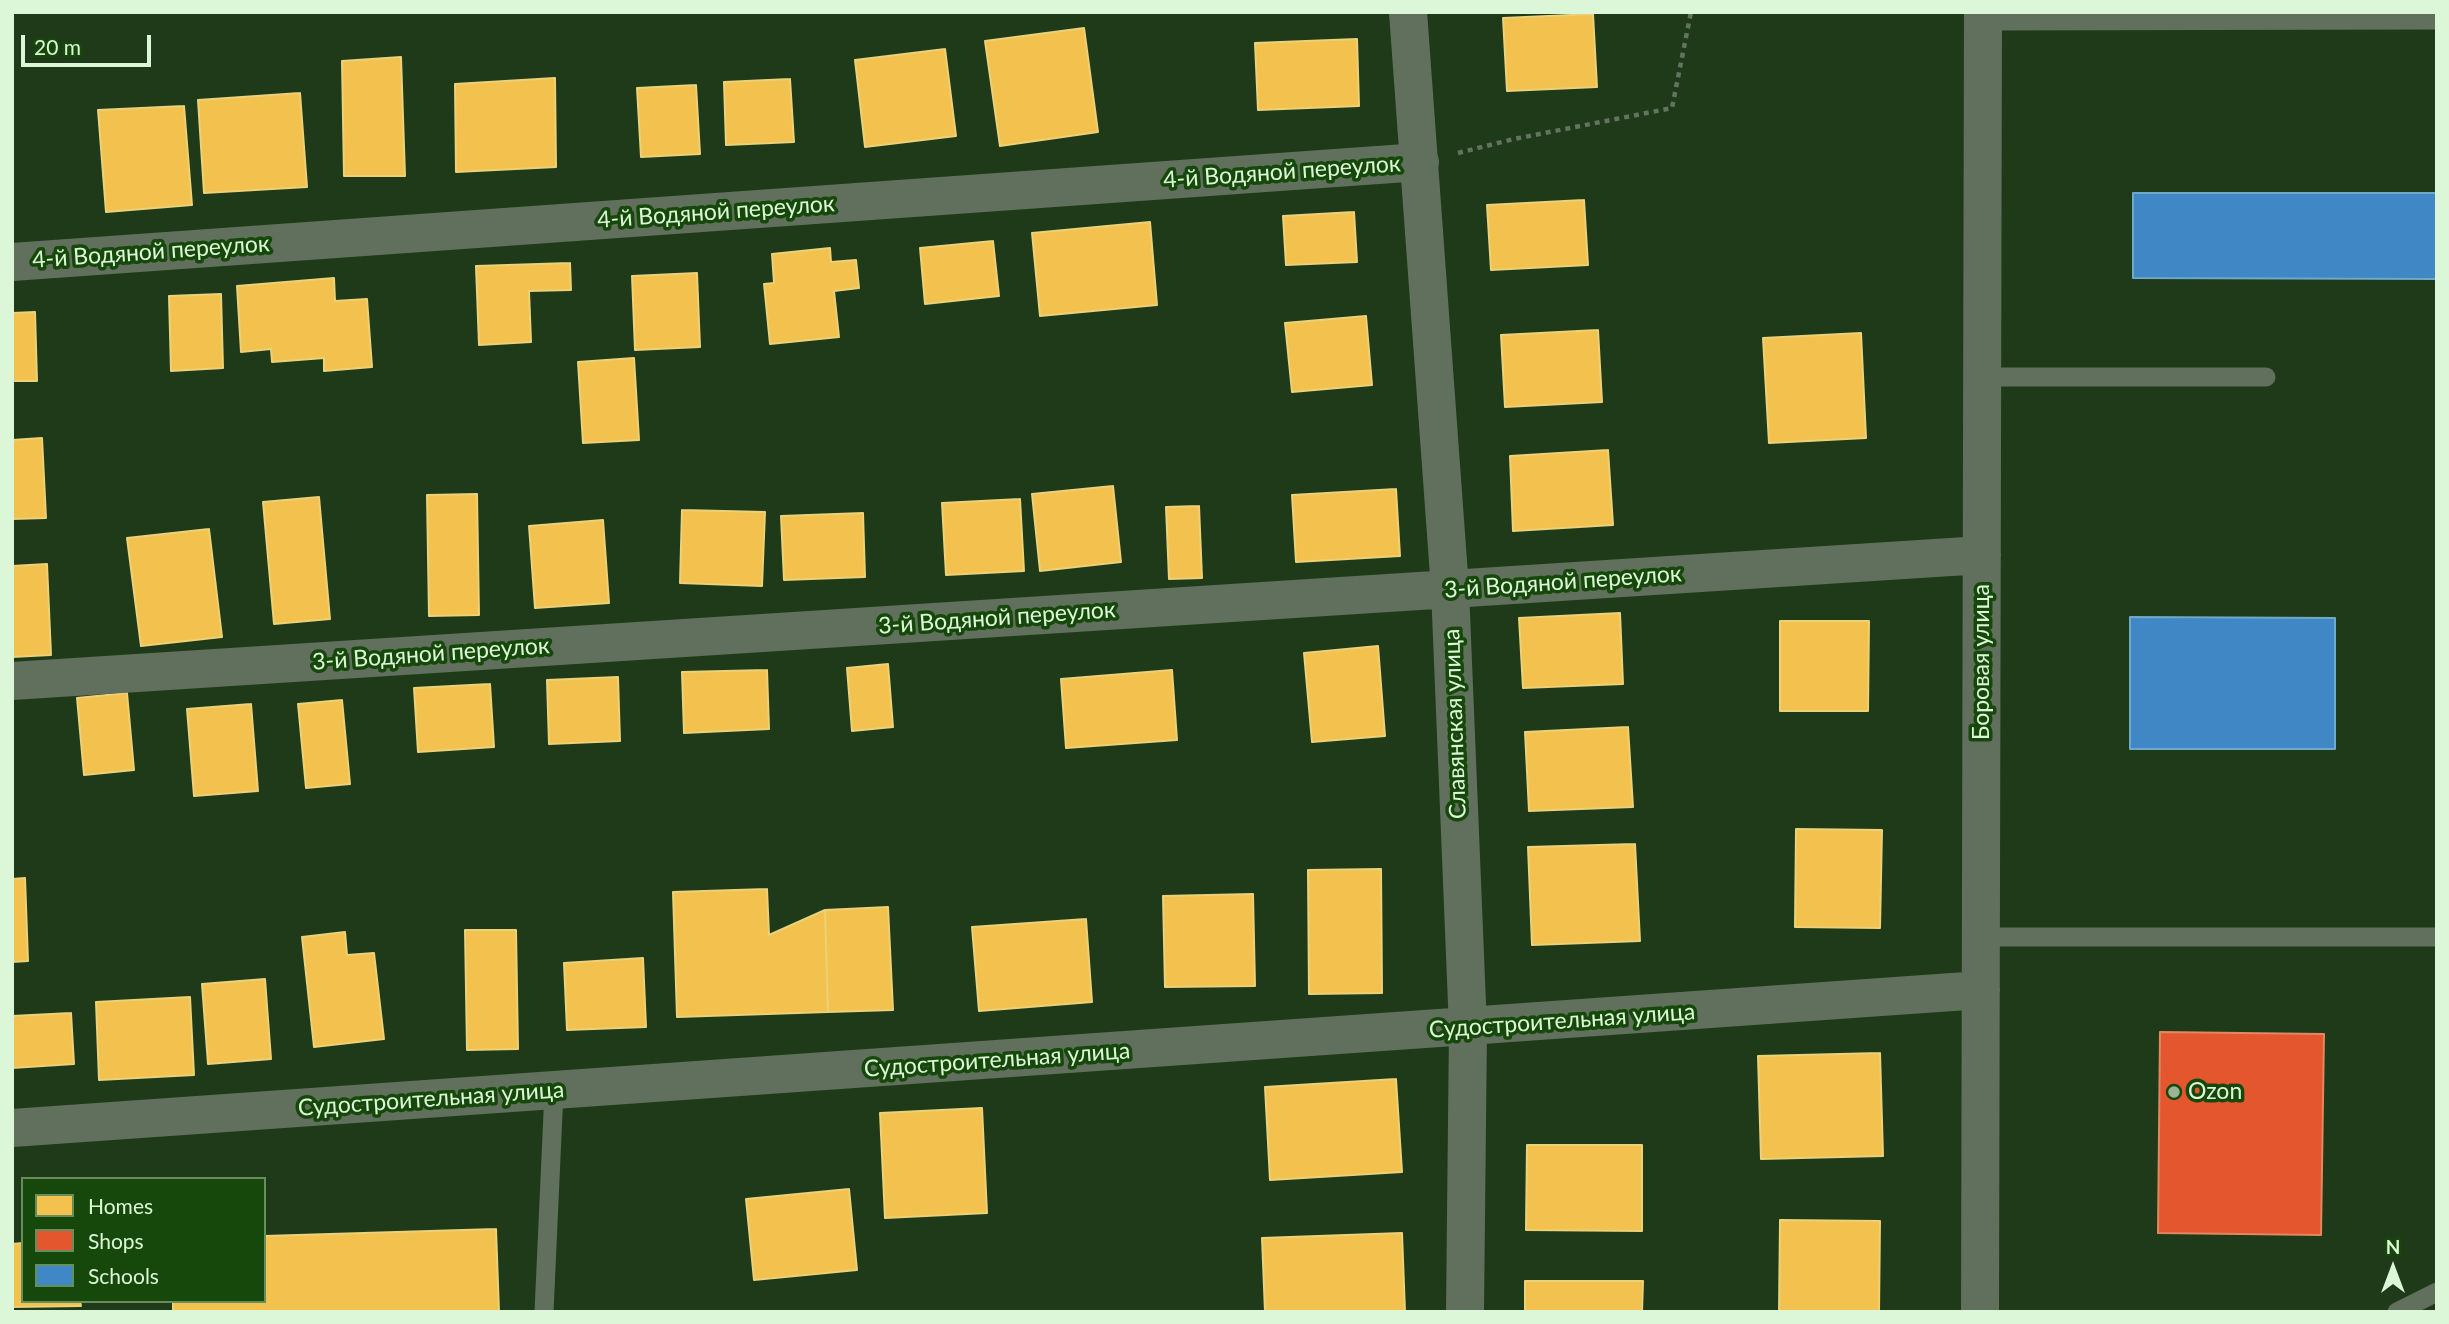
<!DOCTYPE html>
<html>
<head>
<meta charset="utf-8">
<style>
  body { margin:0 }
  #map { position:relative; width:2449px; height:1324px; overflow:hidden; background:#1f3a19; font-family:Lato,sans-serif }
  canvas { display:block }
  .frame { position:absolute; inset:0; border:14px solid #dcf7d7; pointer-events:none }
  .legend { position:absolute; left:21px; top:1177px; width:245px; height:126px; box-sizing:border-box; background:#17480b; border:2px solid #668e5d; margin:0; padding:9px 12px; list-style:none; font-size:21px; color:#dcf7d7 }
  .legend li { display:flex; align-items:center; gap:14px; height:35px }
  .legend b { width:35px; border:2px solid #668e5d }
  .north { position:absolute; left:2358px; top:1233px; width:70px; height:70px; -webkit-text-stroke:5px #17480b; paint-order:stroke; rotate:0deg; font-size:19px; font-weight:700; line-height:28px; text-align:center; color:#dcf7d7 }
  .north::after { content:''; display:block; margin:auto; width:24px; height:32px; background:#dcf7d7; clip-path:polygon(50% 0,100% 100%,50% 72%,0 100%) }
  .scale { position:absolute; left:21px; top:35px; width:130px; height:32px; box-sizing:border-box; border:4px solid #dcf7d7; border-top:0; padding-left:9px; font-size:21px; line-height:24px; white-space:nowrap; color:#dcf7d7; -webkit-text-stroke:5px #17480b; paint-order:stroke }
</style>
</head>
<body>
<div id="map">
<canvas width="2449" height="1324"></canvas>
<div class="frame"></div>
<ul class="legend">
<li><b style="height:19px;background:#f2c14e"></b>Homes</li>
<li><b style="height:19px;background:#e4572e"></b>Shops</li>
<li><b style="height:19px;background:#3f88c5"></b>Schools</li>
</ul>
<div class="north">N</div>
<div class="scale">20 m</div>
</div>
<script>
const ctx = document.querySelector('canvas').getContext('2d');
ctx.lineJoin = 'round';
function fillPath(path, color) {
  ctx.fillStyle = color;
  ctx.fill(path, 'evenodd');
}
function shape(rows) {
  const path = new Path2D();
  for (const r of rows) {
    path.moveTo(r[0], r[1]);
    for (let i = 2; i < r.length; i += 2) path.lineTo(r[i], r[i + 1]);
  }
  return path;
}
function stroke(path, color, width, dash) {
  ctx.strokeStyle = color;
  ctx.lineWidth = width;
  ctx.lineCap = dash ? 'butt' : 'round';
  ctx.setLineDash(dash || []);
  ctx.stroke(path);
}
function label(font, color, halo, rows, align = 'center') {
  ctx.font = font + ' Lato,sans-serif';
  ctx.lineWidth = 7;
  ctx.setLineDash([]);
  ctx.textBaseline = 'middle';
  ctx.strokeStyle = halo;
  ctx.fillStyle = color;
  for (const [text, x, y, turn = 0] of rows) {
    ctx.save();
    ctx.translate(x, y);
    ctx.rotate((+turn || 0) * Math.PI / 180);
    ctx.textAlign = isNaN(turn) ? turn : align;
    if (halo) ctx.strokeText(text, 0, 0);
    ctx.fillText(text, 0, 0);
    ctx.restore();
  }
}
const homes = shape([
  [1593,14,1597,87,1507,91,1503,18,1593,14],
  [1084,28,1098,132,1000,146,985,41,1084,28],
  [1357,39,1359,106,1258,110,1255,43,1357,39],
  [945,49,956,136,865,147,855,60,945,49],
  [401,57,405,176,344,176,342,61,401,57],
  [555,78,556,167,456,172,455,84,555,78],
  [790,79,794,142,726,145,724,82,790,79],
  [696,85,700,154,641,157,637,88,696,85],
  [300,93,307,187,204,193,198,100,300,93],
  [184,106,192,205,106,212,98,110,184,106],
  [1584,200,1588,265,1491,270,1487,205,1584,200],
  [1354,212,1357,262,1286,265,1283,216,1354,212],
  [1150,222,1157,305,1040,316,1032,233,1150,222],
  [993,241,999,296,925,304,920,248,993,241],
  [830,248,831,262,856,260,859,288,834,291,839,337,770,344,764,284,774,283,772,254,830,248],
  [570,263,571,290,529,291,531,342,479,345,476,266,570,263],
  [697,273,700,347,635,350,632,276,697,273],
  [334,278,335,301,367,299,372,367,324,371,324,358,272,362,271,349,241,352,237,286,334,278],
  [221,294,223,368,171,371,169,296,221,294],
  [35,312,37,381,12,381,12,313,35,312],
  [1366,316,1372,385,1292,392,1285,323,1366,316],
  [1598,330,1602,402,1505,407,1501,335,1598,330],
  [1861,333,1866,438,1769,443,1763,338,1861,333],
  [634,358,639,440,583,443,578,362,634,358],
  [42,438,46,518,12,519,12,440,42,438],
  [1608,450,1613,525,1513,531,1510,456,1608,450],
  [1113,486,1121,562,1040,571,1032,494,1113,486],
  [1396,489,1400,556,1296,562,1292,495,1396,489],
  [477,494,479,615,429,616,427,495,477,494],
  [319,497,330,619,274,624,263,502,319,497],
  [1020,499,1024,571,946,575,942,503,1020,499],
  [1199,506,1202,578,1169,579,1166,507,1199,506],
  [682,510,765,512,762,586,680,583,682,510],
  [863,513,865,577,784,580,781,516,863,513],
  [603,520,609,603,535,608,529,526,603,520],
  [209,529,222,637,141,646,127,538,209,529],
  [47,564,51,655,12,657,12,566,47,564],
  [1620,613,1623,684,1523,688,1519,618,1620,613],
  [1780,621,1869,621,1868,711,1780,711,1780,621],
  [1378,646,1385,736,1312,742,1304,653,1378,646],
  [888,664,893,727,852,731,847,668,888,664],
  [767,670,769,729,684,733,682,672,767,670],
  [1172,670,1177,740,1066,748,1061,679,1172,670],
  [618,677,620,741,549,744,547,680,618,677],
  [490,684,494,747,418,752,414,688,490,684],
  [127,693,134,770,84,775,77,698,127,693],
  [342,700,350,784,306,788,298,704,342,700],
  [251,704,258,791,194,796,187,709,251,704],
  [1628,727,1633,807,1529,811,1525,732,1628,727],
  [1796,829,1882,830,1880,928,1795,927,1796,829],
  [1635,844,1640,941,1532,945,1528,847,1635,844],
  [1381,869,1382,993,1309,994,1308,870,1381,869],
  [25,878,28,961,12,962,12,879,25,878],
  [767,889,769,935,825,910,828,1012,677,1017,673,892,767,889],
  [1253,894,1255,986,1165,987,1163,896,1253,894],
  [888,907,893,1010,828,1012,825,910,888,907],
  [1086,919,1092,1002,979,1011,972,927,1086,919],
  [465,930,516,930,518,1049,467,1050,465,930],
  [345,932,347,955,374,953,384,1039,314,1047,302,937,345,932],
  [643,958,646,1027,567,1030,564,963,643,958],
  [265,979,271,1059,208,1064,202,984,265,979],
  [190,997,194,1075,99,1080,96,1002,190,997],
  [71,1013,74,1064,12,1068,12,1016,71,1013],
  [1880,1053,1883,1156,1761,1159,1758,1056,1880,1053],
  [1396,1079,1402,1172,1270,1180,1265,1087,1396,1079],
  [982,1108,987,1213,885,1218,880,1113,982,1108],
  [1527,1145,1642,1145,1642,1231,1526,1230,1527,1145],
  [849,1189,857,1270,754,1280,746,1199,849,1189],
  [1780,1220,1880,1221,1879,1312,1779,1312,1780,1220],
  [496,1229,499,1312,173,1312,173,1301,264,1301,264,1236,496,1229],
  [1402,1233,1405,1312,1265,1312,1262,1238,1402,1233],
  [23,1243,23,1301,80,1301,81,1306,12,1307,12,1244,23,1243],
  [1525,1281,1643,1281,1642,1312,1525,1312,1525,1281]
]);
const shops = shape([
  [2160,1032,2324,1034,2321,1235,2158,1233,2160,1032]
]);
const schools = shape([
  [2133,193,2437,193,2437,279,2133,278,2133,193],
  [2130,617,2335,618,2335,749,2130,749,2130,617]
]);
const path = shape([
  [1458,153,1514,139,1672,108,1691,12]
]);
const lane = shape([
  [1983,21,2437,20],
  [1983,377,2266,377],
  [1982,937,2437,937],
  [544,1312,554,1091],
  [2397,1312,2437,1292]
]);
const street = shape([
  [1408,12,1450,589,1468,1028,1465,1312],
  [12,262,1420,162],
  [12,681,1982,555],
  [12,1128,1981,990],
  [1980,1312,1983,12]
]);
const markers = [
  [2174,1092,7,"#9ab594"]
];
const streetNames = [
  ["4-й Водяной переулок",1282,172,-4],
  ["4-й Водяной переулок",716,212,-4],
  ["4-й Водяной переулок",151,252,-4],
  ["3-й Водяной переулок",1563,582,-4],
  ["3-й Водяной переулок",997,618,-4],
  ["3-й Водяной переулок",431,654,-4],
  ["Боровая улица",1982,662,-90],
  ["Славянская улица",1455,724,-92],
  ["Судостроительная улица",1562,1021,-4],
  ["Судостроительная улица",997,1060,-4],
  ["Судостроительная улица",431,1099,-4]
];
const poiNames = [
  ["Ozon",2188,1092]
];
fillPath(homes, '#f2c14e');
stroke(homes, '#ebd177', 2);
fillPath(shops, '#e4572e');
stroke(shops, '#e28761', 2);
fillPath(schools, '#3f88c5');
stroke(schools, '#6ea9ca', 2);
stroke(path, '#647260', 4.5, [5, 5]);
stroke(lane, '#60705d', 19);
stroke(street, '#60705d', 38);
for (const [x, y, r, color] of markers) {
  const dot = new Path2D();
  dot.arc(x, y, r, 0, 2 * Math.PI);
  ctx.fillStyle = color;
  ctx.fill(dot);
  stroke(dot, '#17480b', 2.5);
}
label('23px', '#dcf7d7', '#17480b', streetNames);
label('23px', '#dcf7d7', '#17480b', poiNames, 'left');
</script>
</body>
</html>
